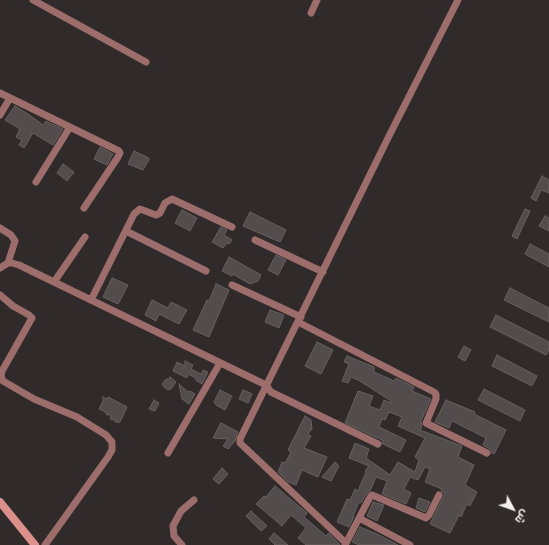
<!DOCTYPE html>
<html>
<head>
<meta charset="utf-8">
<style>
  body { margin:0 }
  #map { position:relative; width:549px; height:545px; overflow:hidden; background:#302b2a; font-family:Quicksand,Cairo,sans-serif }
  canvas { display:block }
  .north { position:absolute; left:493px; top:489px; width:40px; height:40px; -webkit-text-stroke:3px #302b2a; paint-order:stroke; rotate:131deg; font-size:11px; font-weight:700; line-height:16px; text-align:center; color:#f3f0ef }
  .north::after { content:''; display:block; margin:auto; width:14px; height:18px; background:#f3f0ef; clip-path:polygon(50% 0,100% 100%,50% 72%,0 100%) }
</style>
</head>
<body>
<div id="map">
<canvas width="549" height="545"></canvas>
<div class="north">ش</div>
</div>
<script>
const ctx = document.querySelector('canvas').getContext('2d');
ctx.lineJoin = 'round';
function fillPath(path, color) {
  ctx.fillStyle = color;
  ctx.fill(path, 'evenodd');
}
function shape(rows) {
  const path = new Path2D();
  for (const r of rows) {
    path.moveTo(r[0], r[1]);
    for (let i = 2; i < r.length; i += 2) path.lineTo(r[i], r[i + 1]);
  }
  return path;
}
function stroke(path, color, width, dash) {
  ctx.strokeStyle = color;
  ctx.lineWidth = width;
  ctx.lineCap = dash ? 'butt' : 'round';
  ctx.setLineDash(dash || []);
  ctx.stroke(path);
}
const building = shape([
  [15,106,28,114,43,125,46,121,63,129,53,145,33,133,24,148,19,145,22,140,16,137,20,129,5,120,15,106],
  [100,147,113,154,107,165,94,159,100,147],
  [134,151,149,158,149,160,143,170,128,164,134,151],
  [63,164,74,172,67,181,57,173,63,164],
  [542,176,549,180,549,193,541,190,536,201,531,198,542,176],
  [525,209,530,211,517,239,512,236,525,209],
  [182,210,197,218,190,231,175,223,182,210],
  [250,212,286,230,280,242,243,226,250,212],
  [545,216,549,218,549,231,539,226,545,216],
  [221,227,227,230,224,235,232,240,229,244,227,243,223,248,212,242,221,227],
  [530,244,549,254,549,267,525,254,530,244],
  [276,255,286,260,278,275,268,270,276,255],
  [229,257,261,275,258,281,250,284,233,274,232,276,222,271,229,257],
  [112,278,128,285,118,304,103,297,112,278],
  [216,284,229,290,209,337,193,330,207,300,209,301,216,284],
  [510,288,549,308,549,322,504,300,510,288],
  [152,300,168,308,171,302,187,310,179,324,159,314,156,321,145,315,152,300],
  [270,310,284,315,279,328,265,322,270,310],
  [496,315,549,342,549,350,546,355,490,327,496,315],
  [317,342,333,350,321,374,305,366,317,342],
  [464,346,471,350,465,361,458,357,464,346],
  [497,355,537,376,532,386,492,366,497,355],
  [347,356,374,367,374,372,394,381,396,378,414,387,412,391,431,399,421,421,422,426,420,430,462,446,458,457,474,465,465,485,477,492,470,506,467,504,461,517,459,515,450,533,430,524,445,493,441,491,442,489,425,482,430,469,425,467,418,480,410,477,404,489,411,493,406,504,382,494,387,481,376,477,370,491,366,494,361,503,359,502,353,516,354,516,349,527,337,522,347,499,350,500,355,489,358,491,366,472,365,471,369,466,349,458,355,443,369,449,366,458,390,475,398,462,415,472,419,460,415,457,425,438,398,426,402,417,389,412,385,420,382,419,379,427,406,440,400,452,383,444,382,440,345,423,358,391,373,396,369,406,380,410,384,400,391,403,391,401,360,381,351,377,348,383,342,381,349,364,344,362,347,356],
  [185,361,193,365,191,369,201,374,203,370,208,372,202,384,197,381,194,377,188,374,187,378,173,371,177,362,185,366,185,361],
  [170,377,176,382,171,389,168,390,165,388,162,384,166,379,169,379,170,377],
  [179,384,188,392,190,391,195,394,189,404,182,399,179,384],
  [484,389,525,410,520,421,478,400,484,389],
  [220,390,232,396,225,410,216,405,214,402,220,390],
  [243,390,252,394,248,403,239,399,243,390],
  [103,397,107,399,108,397,127,407,120,422,115,422,115,420,110,419,111,415,107,415,104,411,99,409,103,401,103,397],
  [154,400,159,403,155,411,149,409,154,400],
  [446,400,475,412,474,414,506,430,494,454,492,453,490,449,483,445,486,438,452,421,449,428,435,422,446,400],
  [305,416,311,420,312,429,308,434,311,436,304,448,327,457,318,477,302,470,296,485,288,482,278,472,282,462,285,463,291,452,288,450,305,416],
  [221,423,238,432,235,441,228,449,223,446,228,439,213,438,221,423],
  [335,462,339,466,331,481,322,477,335,462],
  [222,468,228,474,219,484,213,479,222,468],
  [275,486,307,513,304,517,326,536,329,533,340,545,306,545,298,538,306,528,291,515,282,526,256,504,264,496,266,497,275,486],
  [419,498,430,502,425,512,416,508,419,498],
  [373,502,384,505,377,521,367,516,373,502],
  [251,511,267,526,261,531,246,516,251,511],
  [360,527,377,534,398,545,359,545,352,542,360,527],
  [274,533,288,545,275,545,269,539,274,533]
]);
const street = shape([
  [33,0,146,62],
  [311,13,317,0],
  [0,93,119,151,120,153,118,157,84,208],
  [0,115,10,98],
  [36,182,70,127],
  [0,228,11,235,15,241,8,263],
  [126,231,206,271],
  [255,240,323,272],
  [0,268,8,263,12,263,19,265,266,385,271,392,378,444],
  [54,282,85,237],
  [232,285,301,317],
  [0,295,13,306,29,315,32,318,2,371,1,376,3,381,34,399,77,417,106,435,112,442,112,450,108,457,45,545],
  [91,300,134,214,140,209,156,215,160,213,165,203,172,199,232,227],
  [298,322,434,392,436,394,436,399,426,423,487,453],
  [168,453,220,363],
  [359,518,410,545],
  [346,543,240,443,240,439,389,136,458,0],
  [182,545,174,536,173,526,181,511,194,500],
  [345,545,370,497,372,495,426,518,429,515,439,495]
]);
const secondary = shape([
  [0,502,35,545]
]);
fillPath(building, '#524c4c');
stroke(building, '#666160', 1);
stroke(street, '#9c6d6a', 7);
stroke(secondary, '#dc908c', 8);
</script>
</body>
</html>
